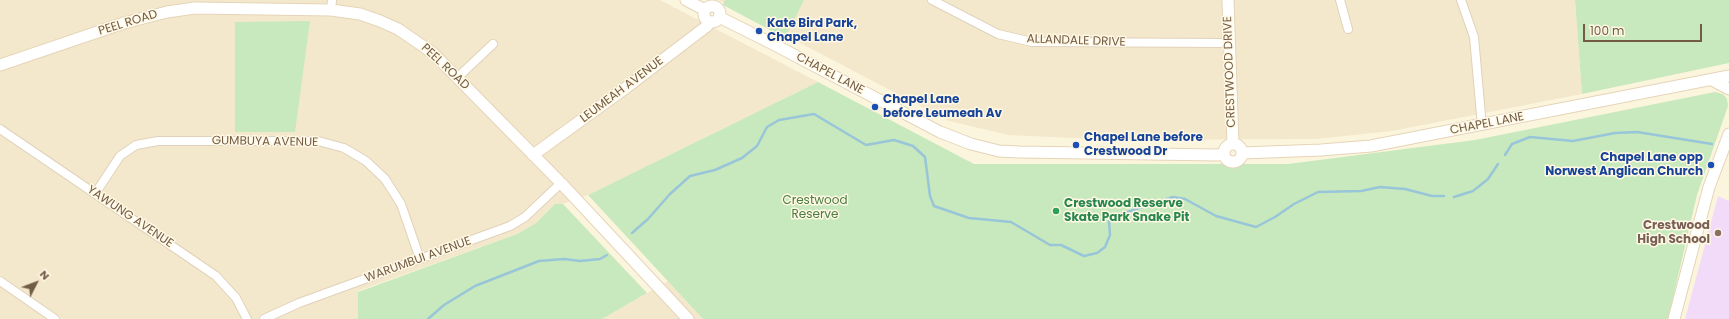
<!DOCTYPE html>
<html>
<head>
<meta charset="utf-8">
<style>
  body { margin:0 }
  #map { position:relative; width:1729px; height:319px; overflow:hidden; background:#fcf5de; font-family:Poppins,sans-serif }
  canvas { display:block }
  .north { position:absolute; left:16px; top:263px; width:40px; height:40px; -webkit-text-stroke:3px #fff8e4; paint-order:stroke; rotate:48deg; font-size:11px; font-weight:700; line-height:16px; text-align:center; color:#725c46 }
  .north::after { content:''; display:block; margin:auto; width:14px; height:18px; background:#725c46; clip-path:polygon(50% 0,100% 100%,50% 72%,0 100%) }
  .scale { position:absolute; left:1583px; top:24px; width:119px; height:18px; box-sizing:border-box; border:2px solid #725c46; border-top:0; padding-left:5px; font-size:12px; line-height:14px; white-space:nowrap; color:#725c46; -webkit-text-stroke:3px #fff8e4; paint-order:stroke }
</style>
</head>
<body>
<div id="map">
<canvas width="1729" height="319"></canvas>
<div class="north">N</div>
<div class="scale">100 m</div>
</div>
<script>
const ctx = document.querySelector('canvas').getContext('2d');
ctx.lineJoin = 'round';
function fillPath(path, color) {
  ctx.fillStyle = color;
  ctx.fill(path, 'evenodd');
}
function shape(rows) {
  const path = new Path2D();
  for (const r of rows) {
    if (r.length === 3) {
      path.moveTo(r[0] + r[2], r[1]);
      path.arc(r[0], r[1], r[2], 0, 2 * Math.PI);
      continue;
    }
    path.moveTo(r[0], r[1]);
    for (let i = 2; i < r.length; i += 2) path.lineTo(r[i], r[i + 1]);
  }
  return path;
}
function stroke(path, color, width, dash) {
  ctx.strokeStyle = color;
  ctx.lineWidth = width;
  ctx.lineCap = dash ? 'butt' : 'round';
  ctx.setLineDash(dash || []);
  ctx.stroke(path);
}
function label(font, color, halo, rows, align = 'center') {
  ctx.font = font + ' Poppins,sans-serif';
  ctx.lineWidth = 3;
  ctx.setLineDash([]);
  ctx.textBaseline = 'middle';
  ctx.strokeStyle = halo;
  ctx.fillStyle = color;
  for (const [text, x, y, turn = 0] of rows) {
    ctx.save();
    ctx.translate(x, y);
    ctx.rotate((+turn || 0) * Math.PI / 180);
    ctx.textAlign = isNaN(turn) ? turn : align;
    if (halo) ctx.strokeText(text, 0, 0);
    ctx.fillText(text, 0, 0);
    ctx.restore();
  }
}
const residential = shape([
  [0,0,660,0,818,82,588,195,563,204,555,204,536,223,517,234,358,291,358,319,0,319],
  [718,0,1575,0,1582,94,1392,131,1316,139,1116,140,1008,135,949,121],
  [668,281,703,319,602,319,647,293]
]);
const education = shape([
  [1718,196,1729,201,1729,319,1685,319]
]);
const green = shape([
  [725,0,804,0,785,38,723,5],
  [1575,0,1729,0,1729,63,1582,94],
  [310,21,295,132,235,132,235,22],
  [818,82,974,164,1288,164,1475,140,1715,92,1723,94,1727,99,1728,106,1697,195,1668,319,703,319,588,195],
  [555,204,563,204,647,293,602,319,358,319,358,292,517,234,536,223]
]);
const stream = shape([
  [1505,155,1512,144,1530,137,1573,141,1615,133,1637,132,1712,144],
  [1454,197,1473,191,1488,179,1498,164],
  [632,233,648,219,670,194,690,176,715,170,742,158,757,146,767,127,779,120,814,114,866,145,894,140,913,146,925,157,930,196,934,206,969,218,1011,222,1050,245,1061,245,1084,256,1097,253,1105,247,1110,235,1109,221,1121,214,1173,197,1185,199,1216,216,1256,227,1275,217,1294,204,1318,192,1361,191,1380,187,1405,189,1432,196,1444,196],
  [428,319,444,305,475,286,539,261,564,259,580,261,600,259,607,255]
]);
const street = shape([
  [932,0,998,34,1032,42,1229,43],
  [1340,0,1348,29],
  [1461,0,1474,37,1482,126],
  [331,10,332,0],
  [458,77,493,44],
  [0,129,216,276,236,298,247,319],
  [95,194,120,156,136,145,158,141,318,141,344,148,366,161,385,179,401,204,420,259],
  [0,281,55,319],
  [264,319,299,303,510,226,525,217,561,183]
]);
const secondary = shape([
  [686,0,705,10],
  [1228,0,1233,144],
  [712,14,8],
  [719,17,775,45,940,132,971,144,999,151,1019,152,1217,155,1224,154],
  [0,65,124,23,167,12,195,8,331,10,360,14,380,21,398,29,433,53,561,183,688,319],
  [1712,80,1729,89],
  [1233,153,9],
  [1242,153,1321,150,1371,146,1729,76],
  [533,155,627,87,707,26,709,22],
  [1674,319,1709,187,1729,134]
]);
const markers = [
  [759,31,4,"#1a4fb4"],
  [875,107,4,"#1a4fb4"],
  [1076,145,4,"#1a4fb4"],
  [1711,165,4,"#1a4fb4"],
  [1056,211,4,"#2e9e5b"],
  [1718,233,4,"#8d6e63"]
];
const streetNames = [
  ["PEEL ROAD",128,23,-17],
  ["ALLANDALE DRIVE",1076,41,2],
  ["PEEL ROAD",445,67,43],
  ["CRESTWOOD DRIVE",1230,72,-92],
  ["CHAPEL LANE",830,74,28],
  ["LEUMEAH AVENUE",622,90,-37],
  ["CHAPEL LANE",1487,124,-11],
  ["GUMBUYA AVENUE",265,142,1],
  ["YAWUNG AVENUE",130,217,34],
  ["WARUMBUI AVENUE",418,260,-20]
];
const transitNames = [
  ["Kate Bird Park,",767,24],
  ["Chapel Lane",767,38],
  ["Chapel Lane",883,100],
  ["before Leumeah Av",883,114],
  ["Chapel Lane before",1084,138],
  ["Crestwood Dr",1084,152],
  ["Chapel Lane opp",1703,158,"right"],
  ["Norwest Anglican Church",1703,172,"right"]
];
const parkNames = [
  ["Crestwood",815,201],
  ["Reserve",815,215]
];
const leisureNames = [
  ["Crestwood Reserve",1064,204],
  ["Skate Park Snake Pit",1064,218]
];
const educationNames = [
  ["Crestwood",1710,226],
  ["High School",1710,240]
];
fillPath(residential, '#f4e8cc');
fillPath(education, '#f2dbf8');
fillPath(green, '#c8e9bd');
stroke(stream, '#99c5d8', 2.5);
stroke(street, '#e0d2ba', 10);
stroke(secondary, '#e5d4b8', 13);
stroke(street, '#fff', 8);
stroke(secondary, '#fff', 11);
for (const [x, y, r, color] of markers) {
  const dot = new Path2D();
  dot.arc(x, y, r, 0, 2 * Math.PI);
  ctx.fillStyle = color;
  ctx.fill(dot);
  stroke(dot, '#fff8e4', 1.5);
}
label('12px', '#725c46', '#fff8e4', streetNames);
label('bold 12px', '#164399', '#fff8e4', transitNames, 'left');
label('12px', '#4a7e40', '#fff8e4', parkNames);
label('bold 12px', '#27864d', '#fff8e4', leisureNames, 'left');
label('bold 12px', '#785e54', '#fff8e4', educationNames, 'right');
</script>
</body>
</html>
